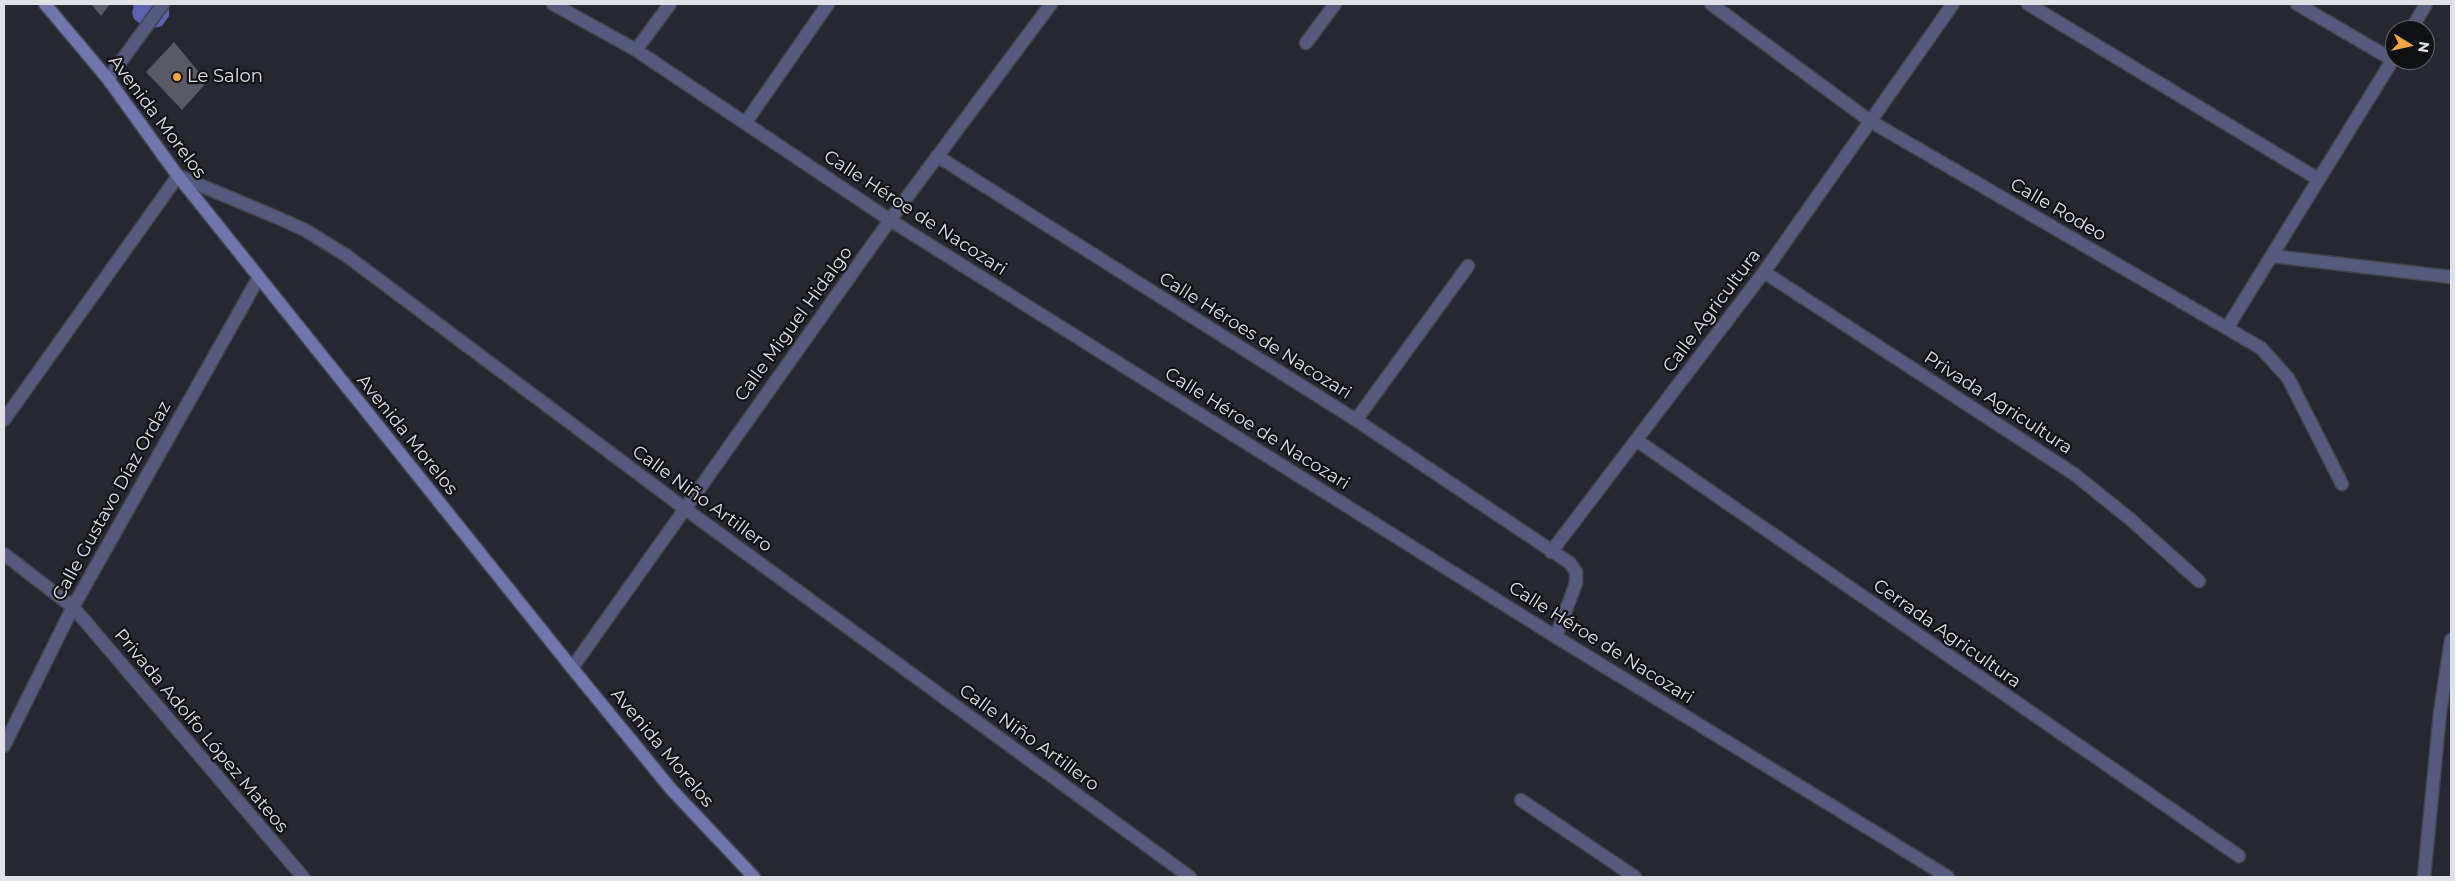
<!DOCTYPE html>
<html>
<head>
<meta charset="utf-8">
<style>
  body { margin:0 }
  #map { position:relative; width:2455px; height:881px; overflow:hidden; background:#262831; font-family:Montserrat,sans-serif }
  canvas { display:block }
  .frame { position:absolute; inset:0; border:5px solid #e0e1e7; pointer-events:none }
  .north { position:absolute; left:2385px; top:20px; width:50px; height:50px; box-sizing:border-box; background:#101115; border:1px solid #636469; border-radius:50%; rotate:99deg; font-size:14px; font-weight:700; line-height:20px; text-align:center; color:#e0e1e7 }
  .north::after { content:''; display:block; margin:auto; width:18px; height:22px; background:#f2a542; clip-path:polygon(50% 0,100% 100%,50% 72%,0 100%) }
</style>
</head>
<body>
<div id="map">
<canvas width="2455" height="881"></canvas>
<div class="frame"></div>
<div class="north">N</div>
</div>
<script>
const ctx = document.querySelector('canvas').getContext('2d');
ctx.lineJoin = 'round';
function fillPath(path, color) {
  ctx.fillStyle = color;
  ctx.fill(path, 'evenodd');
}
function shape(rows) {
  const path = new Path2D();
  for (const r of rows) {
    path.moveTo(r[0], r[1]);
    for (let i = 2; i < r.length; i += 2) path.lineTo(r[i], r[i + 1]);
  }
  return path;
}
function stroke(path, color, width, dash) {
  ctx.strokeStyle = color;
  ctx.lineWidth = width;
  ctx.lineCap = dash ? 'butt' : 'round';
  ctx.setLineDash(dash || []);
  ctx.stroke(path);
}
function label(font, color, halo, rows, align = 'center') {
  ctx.font = font + ' Montserrat,sans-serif';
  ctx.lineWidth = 4.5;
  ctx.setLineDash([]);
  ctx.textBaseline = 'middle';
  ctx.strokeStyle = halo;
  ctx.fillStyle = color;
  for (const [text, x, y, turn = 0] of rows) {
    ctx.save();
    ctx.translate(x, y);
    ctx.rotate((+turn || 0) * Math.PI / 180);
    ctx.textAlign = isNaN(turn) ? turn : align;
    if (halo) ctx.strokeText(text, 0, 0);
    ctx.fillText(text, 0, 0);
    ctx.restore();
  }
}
const water = shape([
  [134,4,169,4,169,16,162,26,149,29,144,27,134,19,132,13]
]);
const building = shape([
  [91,4,110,4,101,16],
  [174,42,207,82,182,110,146,72]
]);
const minor = shape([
  [553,4,636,50,890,220,1556,637,1948,877],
  [1711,4,1870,121,2261,348,2288,378,2342,484],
  [2028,4,2318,179],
  [2297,4,2393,60],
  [2411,30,2426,4],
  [1306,43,1335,4],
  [636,50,670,4],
  [108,79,163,4],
  [746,122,828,4],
  [937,156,1356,420,1570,563,1576,572,1576,583,1556,637],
  [2272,256,2451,277],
  [1764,272,2074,474,2130,519,2199,581],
  [2227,328,2395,56],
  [4,420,178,176,276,217,305,230,347,256,684,508,1190,877],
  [1356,420,1468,266],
  [1636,440,2239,856],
  [1551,552,1764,272,1953,4],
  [4,554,73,607,303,877],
  [572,668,890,220,1051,4],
  [4,746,73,607,259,277],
  [1521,800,1635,877],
  [2424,877,2440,713,2451,640]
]);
const secondary = shape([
  [45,4,108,79,178,176,572,668,671,789,754,877]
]);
const markers = [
  [177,77,5,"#f2a542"]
];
const poiNames = [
  ["Le Salon",187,77]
];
const streetNames = [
  ["Avenida Morelos",157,117,53],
  ["Calle Rodeo",2058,210,30],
  ["Calle Héroe de Nacozari",915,213,33],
  ["Calle Agricultura",1712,311,-53],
  ["Calle Miguel Hidalgo",794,324,-54],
  ["Calle Héroes de Nacozari",1255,336,32],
  ["Privada Agricultura",1998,403,33],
  ["Calle Héroe de Nacozari",1257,429,32],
  ["Avenida Morelos",407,435,51],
  ["Calle Niño Artillero",702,499,36],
  ["Calle Gustavo Díaz Ordaz",112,501,-61],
  ["Cerrada Agricultura",1947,634,35],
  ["Calle Héroe de Nacozari",1601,643,32],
  ["Privada Adolfo López Mateos",201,731,50],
  ["Calle Niño Artillero",1029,738,36],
  ["Avenida Morelos",662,748,50]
];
fillPath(water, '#5d61b3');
fillPath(building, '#585a65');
stroke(minor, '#44464e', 15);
stroke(secondary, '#44464e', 15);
stroke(minor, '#565a7e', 12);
stroke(secondary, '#7075ae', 12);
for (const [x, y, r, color] of markers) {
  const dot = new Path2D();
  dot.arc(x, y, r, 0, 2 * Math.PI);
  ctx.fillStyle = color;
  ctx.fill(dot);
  stroke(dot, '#101115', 2);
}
label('18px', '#e0e1e7', '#101115', poiNames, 'left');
label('18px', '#e0e1e7', '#101115', streetNames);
</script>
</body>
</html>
